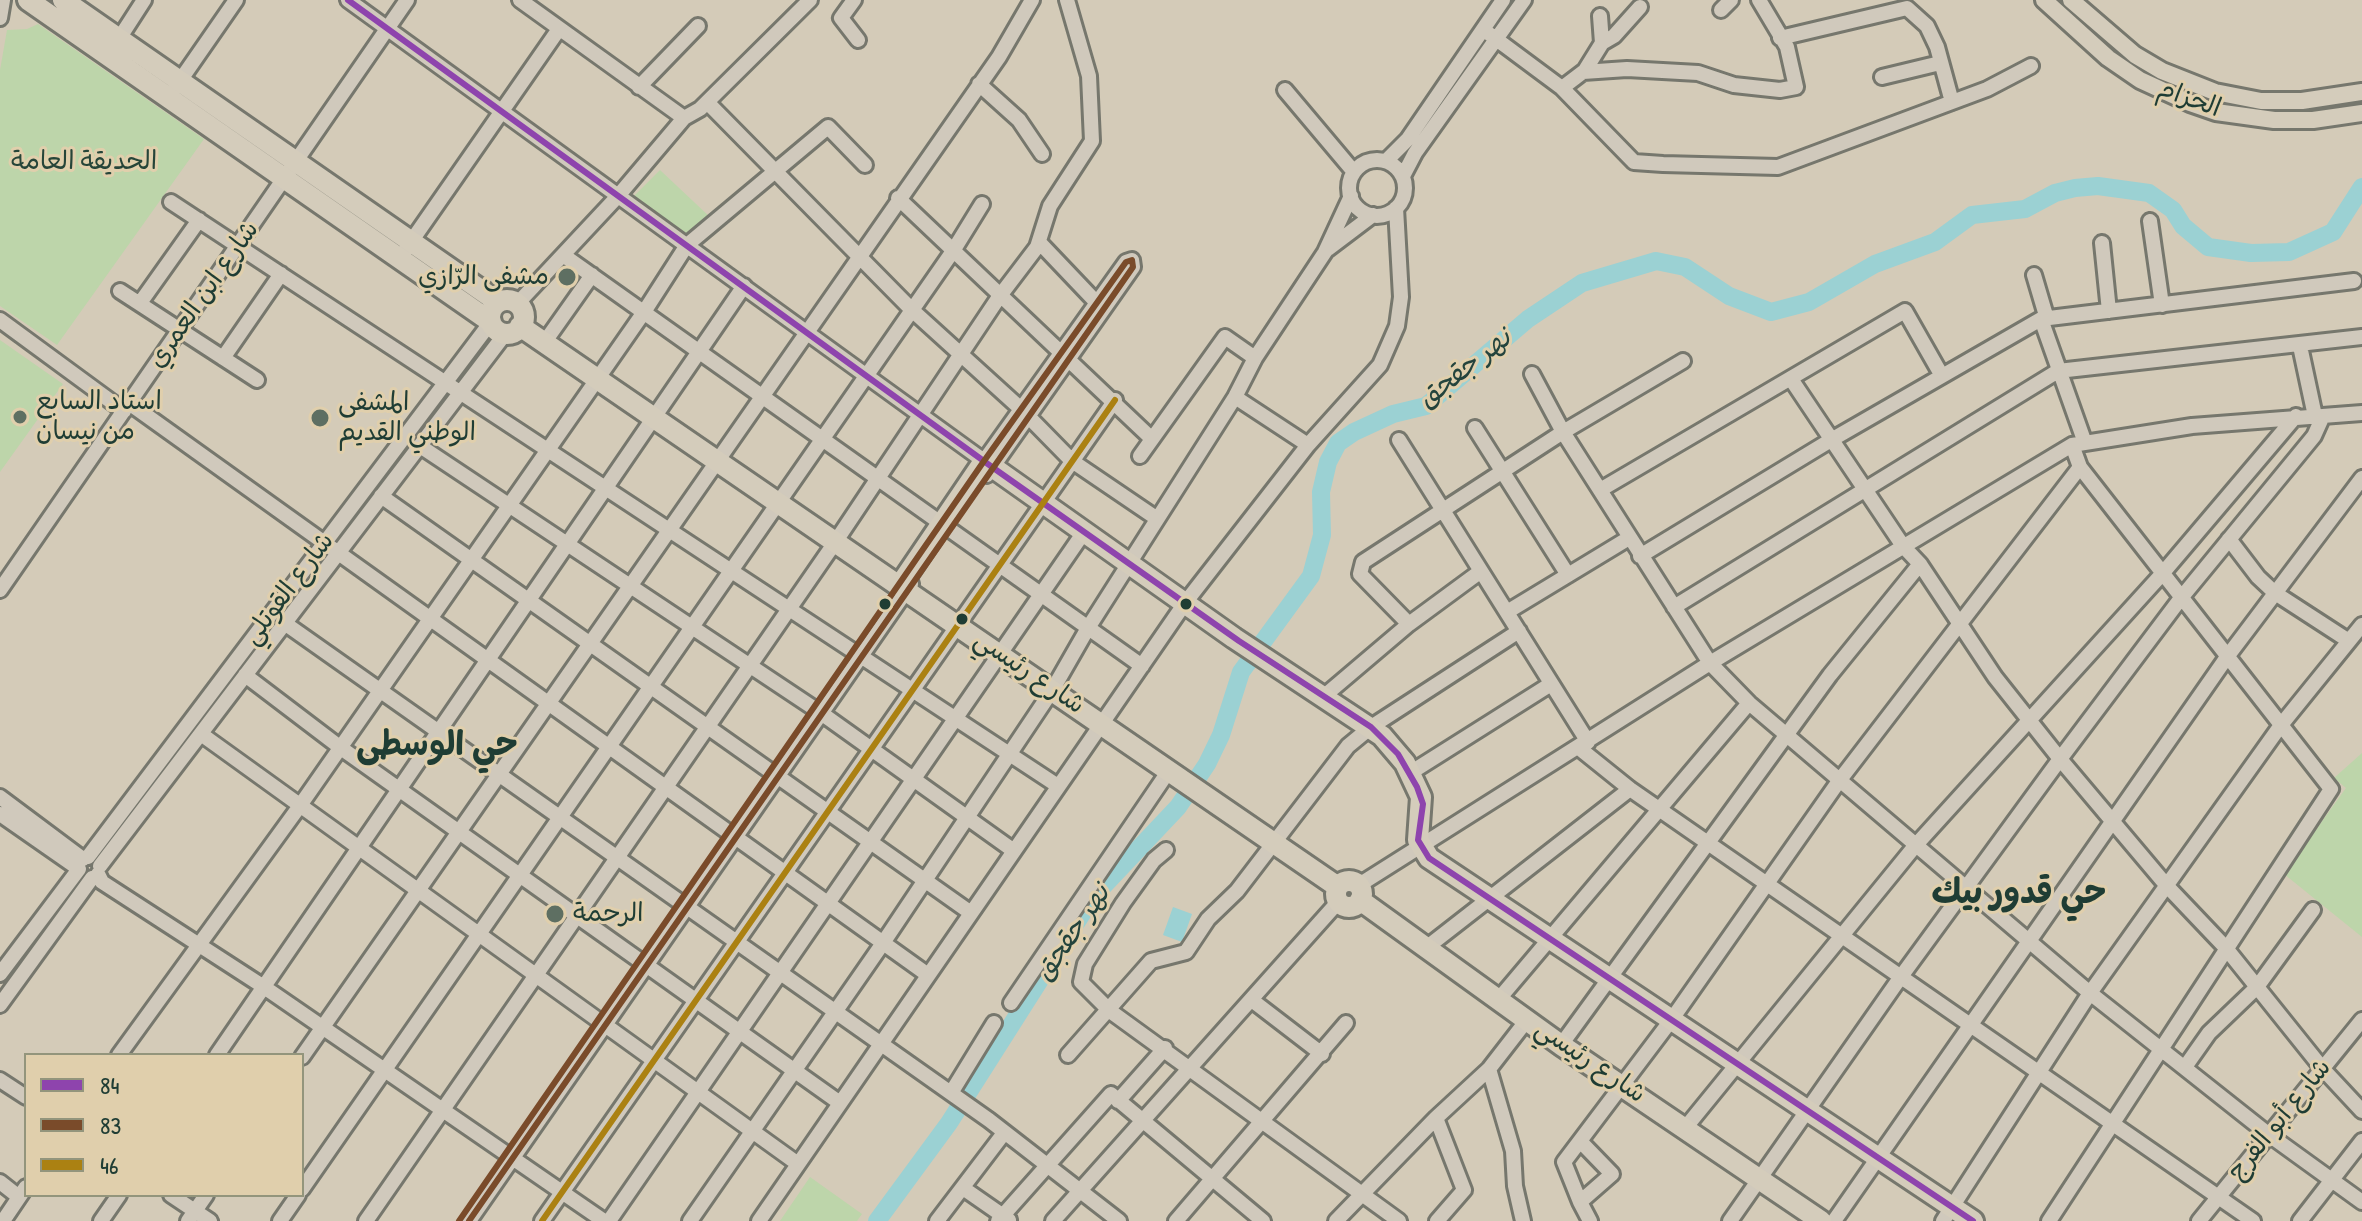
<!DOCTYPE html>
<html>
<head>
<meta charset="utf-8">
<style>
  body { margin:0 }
  #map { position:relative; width:2362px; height:1221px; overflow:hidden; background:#d4cbb8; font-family:"Patrick Hand",sans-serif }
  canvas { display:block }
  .legend { position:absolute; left:24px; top:1053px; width:280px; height:144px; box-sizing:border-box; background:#e0cfac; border:2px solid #93957c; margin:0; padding:10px 14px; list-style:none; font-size:24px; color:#1f3d34 }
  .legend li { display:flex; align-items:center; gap:16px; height:40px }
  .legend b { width:40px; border:2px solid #93957c }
</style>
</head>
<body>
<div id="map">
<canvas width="2362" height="1221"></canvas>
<ul class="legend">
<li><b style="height:10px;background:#8e44ad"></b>84</li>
<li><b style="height:10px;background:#7a4b2a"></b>83</li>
<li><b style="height:10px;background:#ab8112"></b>46</li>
</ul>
</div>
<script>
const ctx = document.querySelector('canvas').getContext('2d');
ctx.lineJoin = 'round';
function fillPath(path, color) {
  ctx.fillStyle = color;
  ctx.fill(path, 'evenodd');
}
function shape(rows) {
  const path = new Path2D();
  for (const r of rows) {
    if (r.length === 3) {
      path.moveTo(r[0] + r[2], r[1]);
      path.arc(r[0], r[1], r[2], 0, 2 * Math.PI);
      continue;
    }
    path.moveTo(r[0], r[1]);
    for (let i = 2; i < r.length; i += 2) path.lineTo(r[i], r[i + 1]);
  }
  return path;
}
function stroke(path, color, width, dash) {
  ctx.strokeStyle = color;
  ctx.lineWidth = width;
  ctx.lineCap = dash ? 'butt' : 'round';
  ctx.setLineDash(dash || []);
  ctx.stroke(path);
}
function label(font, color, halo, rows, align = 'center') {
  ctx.font = font + ' "Patrick Hand","Playpen Sans Arabic",sans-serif';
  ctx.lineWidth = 6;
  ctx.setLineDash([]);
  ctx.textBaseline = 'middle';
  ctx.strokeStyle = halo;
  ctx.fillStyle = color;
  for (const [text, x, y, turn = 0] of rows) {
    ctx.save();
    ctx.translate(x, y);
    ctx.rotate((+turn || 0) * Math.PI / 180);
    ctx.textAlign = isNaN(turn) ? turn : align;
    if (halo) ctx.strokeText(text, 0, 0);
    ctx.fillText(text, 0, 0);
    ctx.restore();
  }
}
const green = shape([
  [2054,0,2062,0,2132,61,2195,93,2240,105,2269,109,2314,108,2351,103,2354,105,2310,114,2269,114,2211,104,2159,83,2113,54],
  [38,24,204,139,57,345,0,306,0,70,7,30,27,29],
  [660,170,711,218,688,236,634,196],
  [0,340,63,384,0,472],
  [2362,753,2362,937,2284,874,2346,788,2334,778],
  [810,1177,862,1214,857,1221,780,1221]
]);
const water = shape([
  [1173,907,1192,914,1182,942,1163,935]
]);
const river = shape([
  [877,1221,949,1123,1092,898,1178,807,1207,764,1221,735,1241,672,1311,576,1322,535,1321,492,1328,462,1338,443,1354,432,1393,414,1426,406,1528,319,1582,283,1656,261,1685,267,1729,296,1771,312,1809,302,1875,264,1935,242,1972,215,2025,209,2055,193,2075,188,2098,186,2149,193,2173,210,2183,226,2208,247,2251,253,2289,252,2333,232,2362,187]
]);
const minor = shape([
  [348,0,984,461,1126,262,1132,260,1133,267,987,475],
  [520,0,684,118],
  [854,0,841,18,858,40],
  [1721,10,1731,0],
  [1600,16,1602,43],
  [0,18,3,0],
  [1484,30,1562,88,1634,162,1663,164,1778,167,1987,89,2031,66],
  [1780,38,1907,8,1927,26,1937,47,1952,102],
  [115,45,144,0],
  [1584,72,1602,43,1614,36,1640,7],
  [1882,77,1940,63],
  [979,84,1019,120,1042,154],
  [639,87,698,26],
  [175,88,236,0],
  [1562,88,1583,72,1627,69,1698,73,1734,85,1780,90,1796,87,1787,47,1759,0],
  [1285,90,1354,172],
  [707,102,912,310,1021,409,1072,461,1156,518],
  [1377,188,28],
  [1386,161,1408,139,1503,0],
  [1403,176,1415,153,1524,0],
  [898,198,1152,439],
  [171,202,1058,786],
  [2150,221,2162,305],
  [1039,242,1097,303],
  [2102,243,2109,311],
  [406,249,559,29],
  [1328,249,1373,215],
  [563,255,1142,666],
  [2034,275,2047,319],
  [120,291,257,380],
  [140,303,199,220],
  [517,304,618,196,684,118,700,109,810,0],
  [2041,319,2085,443],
  [0,320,124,411],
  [544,343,592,275],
  [2300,346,2315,416],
  [223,358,281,274],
  [1532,374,1563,432,1710,663,1749,703,2090,993,2268,1134,2362,1202],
  [1791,379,1903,546,1920,564,1995,677,2060,759,2167,886,2225,947,2322,1068,2362,1111],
  [1235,397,1308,445],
  [129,403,928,975],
  [1475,428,1568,575],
  [1399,440,1588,742],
  [420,446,821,713,1014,851],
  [1140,456,1225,337,1255,358],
  [1600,490,1905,311,1942,376],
  [381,496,971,913],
  [2229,539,2258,577,2275,593,2349,641],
  [1640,556,1831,440,2041,319,2354,281],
  [0,590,407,0],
  [1674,607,2058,371,2362,337],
  [1507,612,1629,538],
  [283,622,989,1120,1119,1221],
  [1409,624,1360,574,1363,562,1563,432,1683,361],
  [245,675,341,748,840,1103],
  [1323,697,1409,624,1481,571],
  [201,734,798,1164],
  [1579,748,1630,789,2253,1221],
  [1410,773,1551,684],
  [0,797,83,859],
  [0,814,79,869,0,974],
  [1166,850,1154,860,1123,903,1085,964,1081,982,1110,1011,1399,1221],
  [88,857,491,322],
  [100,866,505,334],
  [98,874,102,882,264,987,604,1221],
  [1359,885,1710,663,2072,445,2192,426,2362,413],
  [1426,948,1630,789],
  [1498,1000,1749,703],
  [1253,1001,1322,1054],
  [1011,1003,1170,769],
  [0,1005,92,878],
  [1561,1045,1830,675,1920,564],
  [119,1055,299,807,644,312,687,245,828,127,865,165],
  [217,1055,744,286],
  [1068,1055,1151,961,1186,952,1208,919,1237,891,1348,746,1371,727,1519,631],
  [302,1057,999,57,1032,0],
  [2185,1067,2209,1033,2257,987,2313,910],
  [1489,1069,1513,1151,1515,1186,1523,1221],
  [0,1080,26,1097],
  [951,1093,994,1023],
  [1118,1101,1165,1048],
  [1436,1118,1464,1190,1437,1221],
  [1686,1127,1915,846,2162,574,2296,416],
  [1581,1142,1612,1174,1580,1202,1590,1221],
  [0,1182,19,1197],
  [963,1188,1009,1220],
  [302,1189,953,251,982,204],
  [171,1195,210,1221],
  [1580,1202,1564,1162,1672,1019,1839,781,2080,467],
  [3,1221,26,1187],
  [101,1221,119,1195],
  [188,1221,206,1195],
  [280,1221,298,1195],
  [366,1221,836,541,999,297,1037,247,1050,206,1092,141,1089,76,1067,0],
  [469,1221,911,584],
  [542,1221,1115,400],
  [609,1221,1084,532],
  [690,1221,883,943,1053,689,1088,628,1235,397,1255,358,1325,252,1351,196],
  [759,1221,1185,603,1308,445,1380,365,1397,326,1401,297,1396,208],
  [937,1221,1004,1133],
  [998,1221,1111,1094,1263,1221],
  [1053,1221,1339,901],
  [1176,1221,1346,1023],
  [1336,1221,1436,1118,1489,1069,1527,1020],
  [1730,1221,1900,978,2060,759,2181,598,2314,436,2323,416],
  [1834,1221,2227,657,2362,478],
  [1943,1221,2090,993,2281,725,2362,625],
  [2049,1221,2331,789,2080,467,2072,445],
  [2199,1221,2362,1020],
  [2300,1221,2362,1141]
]);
const major = shape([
  [2044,0,2108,58,2140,80,2190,103,2216,112,2274,120,2313,120,2362,113],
  [2071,0,2135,55,2162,71,2215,92,2261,101,2302,101,2362,92]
]);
const highway = shape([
  [28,0,491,322],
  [63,0,498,302],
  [507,317,17],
  [520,326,1338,887],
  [900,585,984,461,1234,638,1382,736,1405,763,1421,797,1418,840,1429,858,1973,1221],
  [1349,894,13],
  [1360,900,1561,1045,1821,1221]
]);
const bus1 = shape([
  [348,0,992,467,1239,641,1371,727,1398,754,1417,787,1423,804,1418,840,1429,858,1973,1221]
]);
const bus2 = shape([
  [459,1221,984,461,1126,262,1132,260,1133,267,469,1221]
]);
const bus3 = shape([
  [542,1221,1115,400]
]);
const markers = [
  [567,277,10,"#5e6f62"],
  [20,417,8,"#5e6f62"],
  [320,418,10,"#5e6f62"],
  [885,604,7,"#1f3d34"],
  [1186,604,7,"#1f3d34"],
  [962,619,7,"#1f3d34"],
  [555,914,10,"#5e6f62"]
];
const streetNames = [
  ["الحزام",2189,99,20],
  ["شارع ابن العمري",204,295,-55],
  ["شارع القوتلي",289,589,-53],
  ["شارع رئيسي",1029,673,34],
  ["شارع رئيسي",1590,1062,34],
  ["شارع أبو الفرج",2280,1120,-51]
];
const parkNames = [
  ["الحديقة العامة",84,162]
];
const poiNames = [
  ["مشفى الرّازي",549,277,"right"],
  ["استاد السابع",36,402],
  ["من نيسان",36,432],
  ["المشفى",338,403],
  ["الوطني القديم",338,433],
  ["الرحمة",573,914]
];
const waterNames = [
  ["نهر جقجق",1465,369,-38],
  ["نهر جقجق",1073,933,-55]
];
const districtNames = [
  ["حي الوسطى",437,746],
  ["حي قدور بيك",2019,894]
];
fillPath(green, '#bdd5aa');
fillPath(water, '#9bd1d3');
stroke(river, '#9bd1d3', 18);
stroke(minor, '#76776d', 20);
stroke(major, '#76776d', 22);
stroke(highway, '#76776d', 26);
stroke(minor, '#d0c9bc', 14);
stroke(major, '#d4ccbb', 16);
stroke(highway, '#d4ccbb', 20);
stroke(bus1, '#8e44ad', 6);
stroke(bus2, '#7a4b2a', 6);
stroke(bus3, '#ab8112', 6);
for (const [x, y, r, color] of markers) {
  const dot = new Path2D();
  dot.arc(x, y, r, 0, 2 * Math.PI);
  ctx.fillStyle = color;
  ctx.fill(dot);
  stroke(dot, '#e0cfac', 3);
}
label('26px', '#1f3d34', '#e0cfac', streetNames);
label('26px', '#264539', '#e0cfac', parkNames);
label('26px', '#1f3d34', '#e0cfac', poiNames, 'left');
label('italic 28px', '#24443d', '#e0cfac', waterNames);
label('bold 34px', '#1f3d34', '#e0cfac', districtNames);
</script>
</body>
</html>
